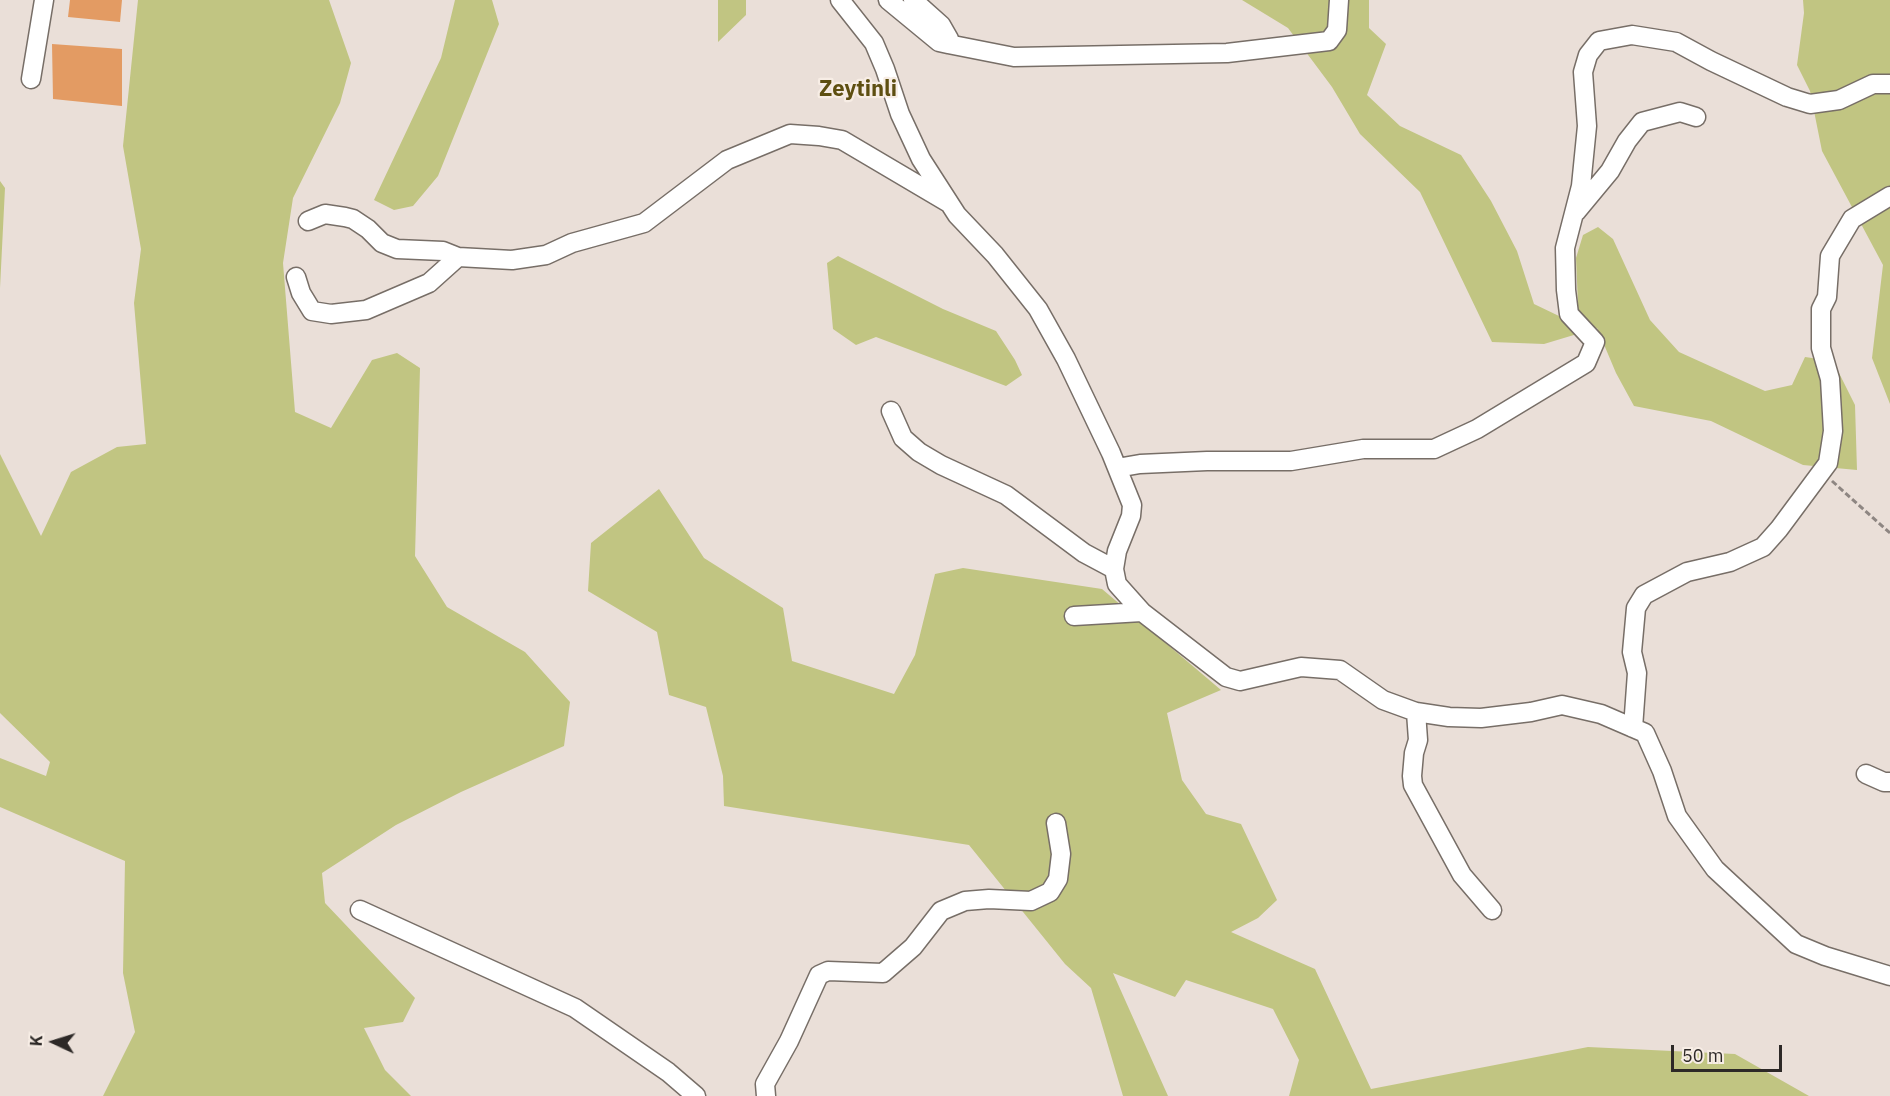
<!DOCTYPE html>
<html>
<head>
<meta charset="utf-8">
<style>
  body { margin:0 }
  #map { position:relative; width:1890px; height:1096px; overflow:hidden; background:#eadfd8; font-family:"IBM Plex Sans",sans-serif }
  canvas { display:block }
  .north { position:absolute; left:24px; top:1012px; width:60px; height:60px; -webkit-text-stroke:4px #f7ede5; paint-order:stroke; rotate:274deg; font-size:16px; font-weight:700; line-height:24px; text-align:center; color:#2d2927 }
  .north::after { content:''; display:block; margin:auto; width:21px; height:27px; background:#2d2927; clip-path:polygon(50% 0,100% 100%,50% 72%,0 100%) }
  .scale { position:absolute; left:1671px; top:1045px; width:111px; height:27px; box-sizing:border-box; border:3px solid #2d2927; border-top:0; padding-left:8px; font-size:18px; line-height:21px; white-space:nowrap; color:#2d2927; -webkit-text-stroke:4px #f7ede5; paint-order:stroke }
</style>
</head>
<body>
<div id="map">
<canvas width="1890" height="1096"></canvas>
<div class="north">K</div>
<div class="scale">50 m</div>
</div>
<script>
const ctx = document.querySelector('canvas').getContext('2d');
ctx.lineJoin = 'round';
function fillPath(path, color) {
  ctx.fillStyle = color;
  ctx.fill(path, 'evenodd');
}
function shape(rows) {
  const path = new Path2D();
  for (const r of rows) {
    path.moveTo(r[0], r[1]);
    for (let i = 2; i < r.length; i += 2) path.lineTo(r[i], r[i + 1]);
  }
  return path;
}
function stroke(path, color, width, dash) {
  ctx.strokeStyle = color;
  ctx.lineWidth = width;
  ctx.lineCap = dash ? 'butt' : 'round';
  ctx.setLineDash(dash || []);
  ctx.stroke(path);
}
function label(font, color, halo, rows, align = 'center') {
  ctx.font = font + ' "IBM Plex Sans",sans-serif';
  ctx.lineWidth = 4.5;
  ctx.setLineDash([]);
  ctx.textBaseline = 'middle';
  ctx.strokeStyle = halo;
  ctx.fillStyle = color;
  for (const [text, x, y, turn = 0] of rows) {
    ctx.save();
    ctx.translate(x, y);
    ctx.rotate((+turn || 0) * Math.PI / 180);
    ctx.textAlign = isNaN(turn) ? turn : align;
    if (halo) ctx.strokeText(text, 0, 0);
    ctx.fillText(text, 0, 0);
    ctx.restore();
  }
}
const green = shape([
  [138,0,329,0,351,63,340,103,293,198,283,263,295,412,331,428,372,360,397,353,420,368,415,556,447,607,525,652,570,702,564,746,461,792,396,825,322,873,325,903,415,998,403,1022,364,1028,385,1070,411,1096,103,1096,135,1032,123,973,125,861,0,807,0,758,46,776,50,762,0,713,0,454,41,536,71,472,117,447,146,444,134,303,141,249,123,146],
  [455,0,492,0,499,24,438,176,413,206,394,210,374,200,441,58],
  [718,0,746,0,746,15,718,42],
  [1242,0,1369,0,1369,28,1386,44,1367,95,1400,126,1461,155,1491,201,1517,251,1534,304,1559,316,1578,305,1576,258,1583,235,1598,227,1613,239,1650,320,1679,352,1765,391,1792,385,1805,357,1833,361,1855,405,1857,470,1803,465,1711,421,1634,406,1616,373,1597,328,1544,344,1492,342,1420,192,1360,134,1332,87,1288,28],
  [1803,0,1890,0,1890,404,1872,358,1883,265,1822,151,1810,91,1797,65,1804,13],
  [0,181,5,188,0,288],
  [838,256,943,309,996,331,1015,360,1022,375,1006,386,876,337,856,345,833,329,827,263],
  [659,489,704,558,783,608,792,661,894,694,915,655,935,574,963,568,1102,589,1221,690,1167,713,1182,780,1206,814,1241,824,1277,900,1258,918,1231,932,1315,969,1371,1089,1588,1047,1735,1054,1809,1096,1289,1096,1299,1060,1273,1009,1186,980,1175,997,1113,973,1168,1096,1123,1096,1091,988,1065,964,969,845,724,806,723,776,706,707,669,695,657,632,588,591,591,543]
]);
const building = shape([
  [70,0,122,0,120,22,68,17],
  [52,44,122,49,122,106,53,99]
]);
const path = shape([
  [1832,481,1890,533]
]);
const minor = shape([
  [840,0,874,43,885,69,900,114,921,159,957,215,995,255,1038,309,1066,359,1111,453,1132,505,1131,516,1117,551,1114,569,1117,584,1142,612,1226,677,1240,681,1301,667,1340,670,1383,700,1416,712,1449,717,1481,718,1531,712,1562,705,1601,714,1645,733,1662,771,1677,816,1715,869,1796,944,1825,956,1890,976],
  [888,0,939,42,948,44,949,39,941,25,913,0],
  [948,44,1014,57,1227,53,1329,41,1337,30,1339,0],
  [31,79,44,0],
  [1576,212,1610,171,1627,141,1642,122,1680,112,1696,117],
  [308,221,325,214,345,217,353,219,368,229,382,243,397,249,443,251,458,257,512,260,546,255,572,243,644,223,727,160,790,134,819,136,842,140,947,202],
  [296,277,301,293,312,311,331,314,366,310,429,283,458,257],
  [891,411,903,438,919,452,941,465,1006,495,1084,553,1114,569],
  [1117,468,1140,464,1207,461,1291,461,1363,449,1434,449,1477,429,1586,363,1595,342,1569,314,1566,290,1565,248,1581,186,1587,126,1583,72,1588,55,1599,41,1632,35,1676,42,1711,61,1787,97,1810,104,1839,100,1873,84,1890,84],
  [1074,616,1142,612],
  [1416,712,1418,740,1414,753,1412,776,1413,785,1462,875,1492,910],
  [1633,728,1637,673,1632,652,1636,608,1644,595,1687,572,1730,562,1763,547,1779,529,1828,463,1833,431,1830,379,1821,348,1821,309,1827,297,1830,256,1852,219,1890,196],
  [1866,774,1884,782,1890,782],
  [360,910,575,1008,668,1072,696,1096],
  [766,1096,765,1084,789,1041,819,975,828,971,883,973,913,947,941,911,965,901,989,899,1031,901,1050,892,1058,879,1061,854,1056,823]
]);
const districtNames = [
  ["Zeytinli",858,90]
];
fillPath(green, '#c1c582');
fillPath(building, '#e39b63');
stroke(minor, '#776e67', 21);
stroke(path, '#8e8682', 3, [6, 3]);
stroke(minor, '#fff', 18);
label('bold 22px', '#5e4f11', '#f7ede5', districtNames);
</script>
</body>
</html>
